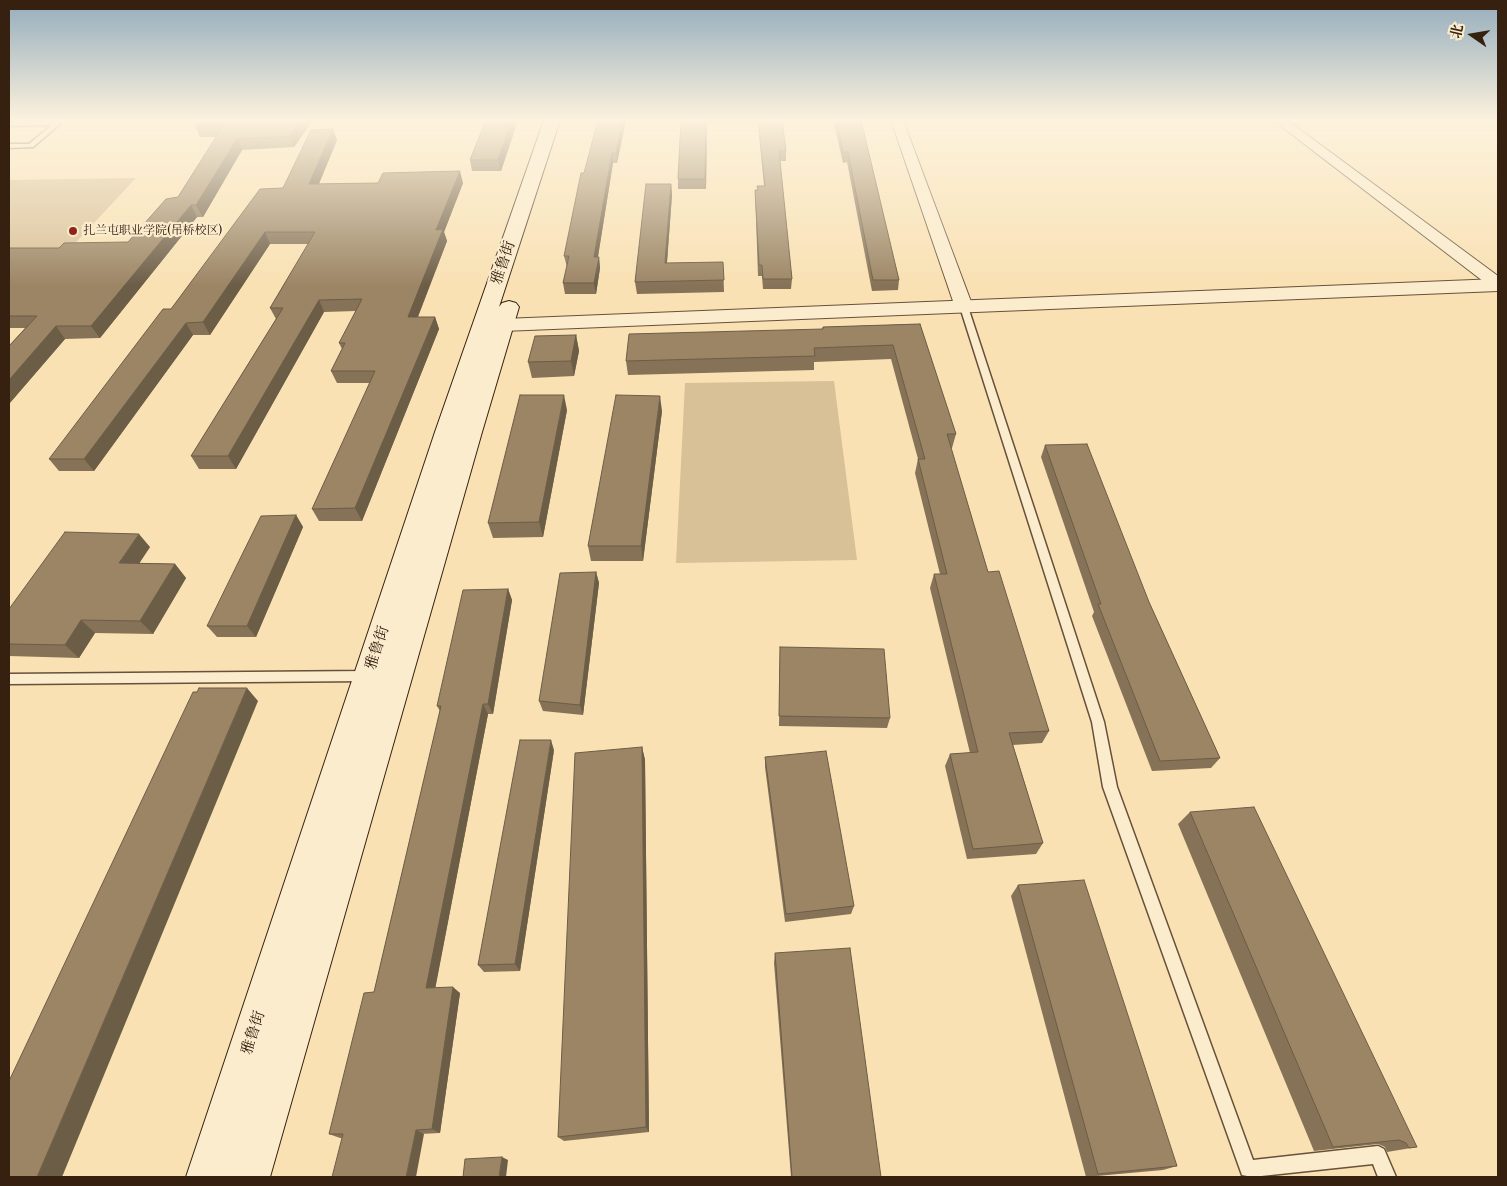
<!DOCTYPE html>
<html>
<head>
<meta charset="utf-8">
<style>
  body { margin:0 }
  #map { position:relative; width:1507px; height:1186px; overflow:hidden; background:#f9e1b3; font-family:"Libre Bodoni","Noto Serif SC",serif }
  canvas { display:block }
  .frame { position:absolute; inset:0; border:10px solid #362110; pointer-events:none }
  .north { position:absolute; left:1447px; top:10px; width:50px; height:50px; -webkit-text-stroke:4px #fbecce; paint-order:stroke; rotate:283deg; font-size:14px; font-weight:700; line-height:20px; text-align:center; color:#362110 }
  .north::after { content:''; display:block; margin:auto; width:18px; height:22px; background:#362110; clip-path:polygon(50% 0,100% 100%,50% 72%,0 100%) }
</style>
</head>
<body>
<div id="map">
<canvas width="1507" height="1186"></canvas>
<div class="frame"></div>
<div class="north">北</div>
</div>
<script>
const ctx = document.querySelector('canvas').getContext('2d');
ctx.lineJoin = 'round';
function fillPath(path, color) {
  ctx.fillStyle = color;
  ctx.fill(path, 'evenodd');
}
function shape(rows) {
  const path = new Path2D();
  for (const r of rows) {
    path.moveTo(r[0], r[1]);
    for (let i = 2; i < r.length; i += 2) path.lineTo(r[i], r[i + 1]);
  }
  return path;
}
function stroke(path, color, width, dash) {
  ctx.strokeStyle = color;
  ctx.lineWidth = width;
  ctx.lineCap = dash ? 'butt' : 'round';
  ctx.setLineDash(dash || []);
  ctx.stroke(path);
}
function label(font, color, halo, rows, align = 'center') {
  ctx.font = font + ' "Libre Bodoni","Noto Serif SC",serif';
  ctx.lineWidth = 4.5;
  ctx.setLineDash([]);
  ctx.textBaseline = 'middle';
  ctx.strokeStyle = halo;
  ctx.fillStyle = color;
  for (const [text, x, y, turn = 0] of rows) {
    ctx.save();
    ctx.translate(x, y);
    ctx.rotate((+turn || 0) * Math.PI / 180);
    ctx.textAlign = isNaN(turn) ? turn : align;
    if (halo) ctx.strokeText(text, 0, 0);
    ctx.fillText(text, 0, 0);
    ctx.restore();
  }
}
const green = shape([
  [136,178,64,255,9,256,9,180],
  [834,381,857,560,676,563,685,383]
]);
const service = shape([
  [58,121,60,122,60,124,33,147,9,148,9,144,29,144,52,125,9,126,9,122,58,121],
  [961,305,968,307,1104,722,1117,787,1253,1160,1378,1146,1384,1149,1396,1177,1378,1177,1373,1164,1252,1177,1242,1175,1103,787,1092,722,960,307,961,305],
  [367,671,371,672,373,676,371,680,367,681,9,684,9,674,367,671]
]);
const minor = shape([
  [891,120,903,120,973,307,970,311,964,312,958,311,955,307,891,120],
  [1273,120,1287,120,1498,276,1498,289,1492,288,1273,120]
]);
const tertiary = shape([
  [1498,279,1498,291,503,331,496,329,493,325,496,321,503,319,1498,279]
]);
const secondary = shape([
  [544,120,560,120,499,307,502,303,509,301,516,303,519,307,482,432,270,1177,186,1177,435,432,544,120]
]);
const wall = shape([
  [313,120,294,147,242,150,203,217,197,217,100,338,65,339,9,404,9,346,25,328,9,328,9,248,59,248,128,242,178,197,216,137,200,137,195,126],
  [486,120,518,120,501,171,472,171,470,160],
  [626,120,617,163,613,163,598,257,599,257,600,268,596,294,565,294,563,283,567,267,564,256],
  [681,120,782,120,786,151,786,161,780,161,792,279,791,289,763,289,762,276,758,276,755,190,757,190,764,186,758,123,707,123,706,189,678,189,678,179],
  [833,120,861,120,899,280,898,290,872,291,847,162,843,163],
  [333,129,337,140,319,184,463,183,444,232,447,241,418,317,435,317,439,329,362,521,319,521,312,509,370,383,337,383,331,371,342,349,339,343,356,311,324,312,236,469,199,469,191,456,276,319,270,308,308,244,270,244,210,335,193,335,94,471,59,471,49,459,171,309,283,188],
  [671,184,672,195,667,263,723,262,724,292,637,294,635,282],
  [920,324,956,434,952,448,951,448,988,572,1049,731,1042,743,1013,745,1043,843,1036,854,967,859,945,766,950,754,970,753,930,588,934,574,940,574,915,473,918,459,891,359,814,362,814,370,628,375,626,361,822,329,823,327],
  [576,335,579,351,574,376,532,378,528,362],
  [567,410,543,537,493,538,488,523],
  [662,411,643,561,591,561,588,546],
  [1045,445,1149,602,1220,758,1211,768,1152,771,1092,616,1094,612,1041,457],
  [296,515,303,527,256,637,217,637,207,626],
  [150,547,139,563,175,564,186,578,153,634,95,633,79,658,9,656,9,609],
  [596,572,599,583,583,715,543,711,539,701],
  [508,589,512,600,493,714,488,714,435,988,460,993,440,1133,340,1138,329,1134,374,992,440,711,437,706],
  [780,647,890,718,887,728,779,726],
  [642,747,645,760,649,1132,564,1141,558,1137],
  [554,750,520,971,484,972,478,965],
  [765,757,854,906,851,914,785,922,765,767],
  [1190,812,1417,1147,1387,1152,1385,1147,1378,1144,1314,1151,1178,824],
  [1018,885,1177,1166,1163,1170,1086,1177,1011,896],
  [775,953,881,1177,791,1177,774,963]
]);
const shadedWall = shape([
  [301,120,313,120,294,147,290,136],
  [512,120,518,120,501,171,498,160],
  [623,120,626,120,617,163,616,153],
  [707,120,706,189,705,179],
  [333,129,337,140,314,195,309,184],
  [237,139,242,150,203,217,196,205],
  [612,153,613,163,596,268,594,257],
  [460,171,463,183,444,232,447,241,413,329,408,317,436,230],
  [671,184,672,195,666,274,665,263],
  [191,205,197,217,100,338,91,326],
  [265,232,270,244,210,335,203,322],
  [599,257,600,268,596,294,594,283],
  [319,300,324,312,236,469,228,456],
  [435,317,439,329,362,521,355,508],
  [186,323,193,335,94,471,84,459],
  [56,326,65,339,9,404,9,380],
  [576,335,579,351,574,376,571,361],
  [564,395,567,410,543,537,539,522],
  [660,396,662,411,643,561,641,546],
  [296,515,303,527,256,637,247,626],
  [139,534,150,547,131,576,119,563],
  [175,564,186,578,153,634,140,621],
  [596,572,599,583,583,715,580,705],
  [508,589,512,600,493,714,488,704],
  [81,620,95,633,79,658,65,645],
  [247,688,258,701,62,1177,37,1177],
  [483,704,488,714,434,995,426,988],
  [551,740,554,750,520,971,515,964],
  [642,747,645,760,649,1132,646,1127],
  [453,987,460,993,440,1133,432,1129],
  [416,1130,424,1134,416,1177,406,1177],
  [502,1157,508,1160,506,1177,499,1177]
]);
const building = shape([
  [201,120,301,120,290,136,237,139,196,205,191,205,91,326,56,326,9,380,9,346,37,316,9,316,9,248,59,248,64,243,128,242,166,199,178,197,223,126,195,126,201,120],
  [486,120,512,120,498,160,470,160,486,120],
  [598,120,623,120,616,153,612,153,594,257,599,257,594,283,563,283,569,256,564,256,581,173,584,173,598,120],
  [681,120,706,120,705,179,678,179,681,120],
  [758,120,782,120,786,151,779,151,792,279,763,279,762,265,759,265,755,190,758,190,757,186,765,186,758,120],
  [836,120,861,120,899,280,873,280,848,152,843,152,836,120],
  [333,129,309,184,378,183,383,173,460,171,436,230,443,229,408,317,435,317,355,508,312,509,375,371,331,371,345,343,339,343,362,299,319,300,228,456,191,456,283,308,270,308,315,232,265,232,203,322,186,323,84,459,49,459,163,309,171,309,260,189,283,188,311,130,333,129],
  [646,184,671,184,665,263,723,262,724,280,635,282,646,184],
  [920,324,956,434,947,434,988,572,999,571,1049,731,1009,733,1043,843,973,849,950,754,978,752,934,574,947,574,918,459,925,459,893,345,814,348,815,356,626,361,629,334,823,329,823,327,920,324],
  [576,335,571,361,528,362,535,336,576,335],
  [520,395,564,395,539,522,488,523,520,395],
  [616,395,660,396,641,546,588,546,616,395],
  [1087,444,1149,602,1220,758,1160,761,1098,604,1101,604,1045,445,1087,444],
  [296,515,247,626,207,626,261,516,296,515],
  [65,532,139,534,119,563,175,564,140,621,81,620,65,645,9,644,9,609,65,532],
  [596,572,580,705,539,701,560,573,596,572],
  [508,589,488,704,483,704,426,988,453,987,432,1129,416,1130,406,1177,332,1177,343,1134,329,1134,364,993,374,992,441,706,437,706,463,590,508,589],
  [780,647,884,649,890,718,779,716,780,647],
  [199,688,247,688,37,1177,9,1177,9,1081,193,692,197,692,199,688],
  [520,740,551,740,515,964,478,965,520,740],
  [642,747,646,1127,558,1137,575,753,642,747],
  [826,751,854,906,786,914,765,757,826,751],
  [1254,807,1417,1147,1409,1148,1406,1143,1399,1140,1333,1147,1190,812,1254,807],
  [1084,880,1177,1166,1098,1174,1018,885,1084,880],
  [850,948,881,1177,792,1177,775,953,850,948],
  [502,1157,499,1177,463,1177,465,1159,502,1157]
]);
const markers = [
  [73,231,5,"#8f2418"]
];
const farPoinames = [
  ["扎兰屯职业学院(吊桥校区)",83,231]
];
const streetNames = [
  ["雅鲁街",504,263,-71],
  ["雅鲁街",378,648,-72],
  ["雅鲁街",254,1033,-72]
];
fillPath(green, '#d8c097');
stroke(service, '#675139', 3);
stroke(minor, '#675139', 2);
stroke(tertiary, '#675139', 2);
stroke(secondary, '#362110', 2);
fillPath(service, '#fbecce');
fillPath(minor, '#fbecce');
fillPath(tertiary, '#fbecce');
fillPath(secondary, '#fbecce');
fillPath(wall, '#857257');
fillPath(shadedWall, '#6c5d47');
fillPath(building, '#9b8565');
stroke(building, '#6c5d47', 1);
const sky = ctx.createLinearGradient(0, 0, 0, 286);
sky.addColorStop(0, '#94acbd');
sky.addColorStop(0.42, '#fcf2dd');
sky.addColorStop(1, '#fcf2dd00');
ctx.fillStyle = sky;
ctx.fillRect(0, 0, 1507, 286);
for (const [x, y, r, color] of markers) {
  const dot = new Path2D();
  dot.arc(x, y, r, 0, 2 * Math.PI);
  ctx.fillStyle = color;
  ctx.fill(dot);
  stroke(dot, '#fbecce', 2);
}
label('12px', '#362110', '#fbecce', farPoinames, 'left');
label('15px', '#362110', '#fbecce', streetNames);
</script>
</body>
</html>
